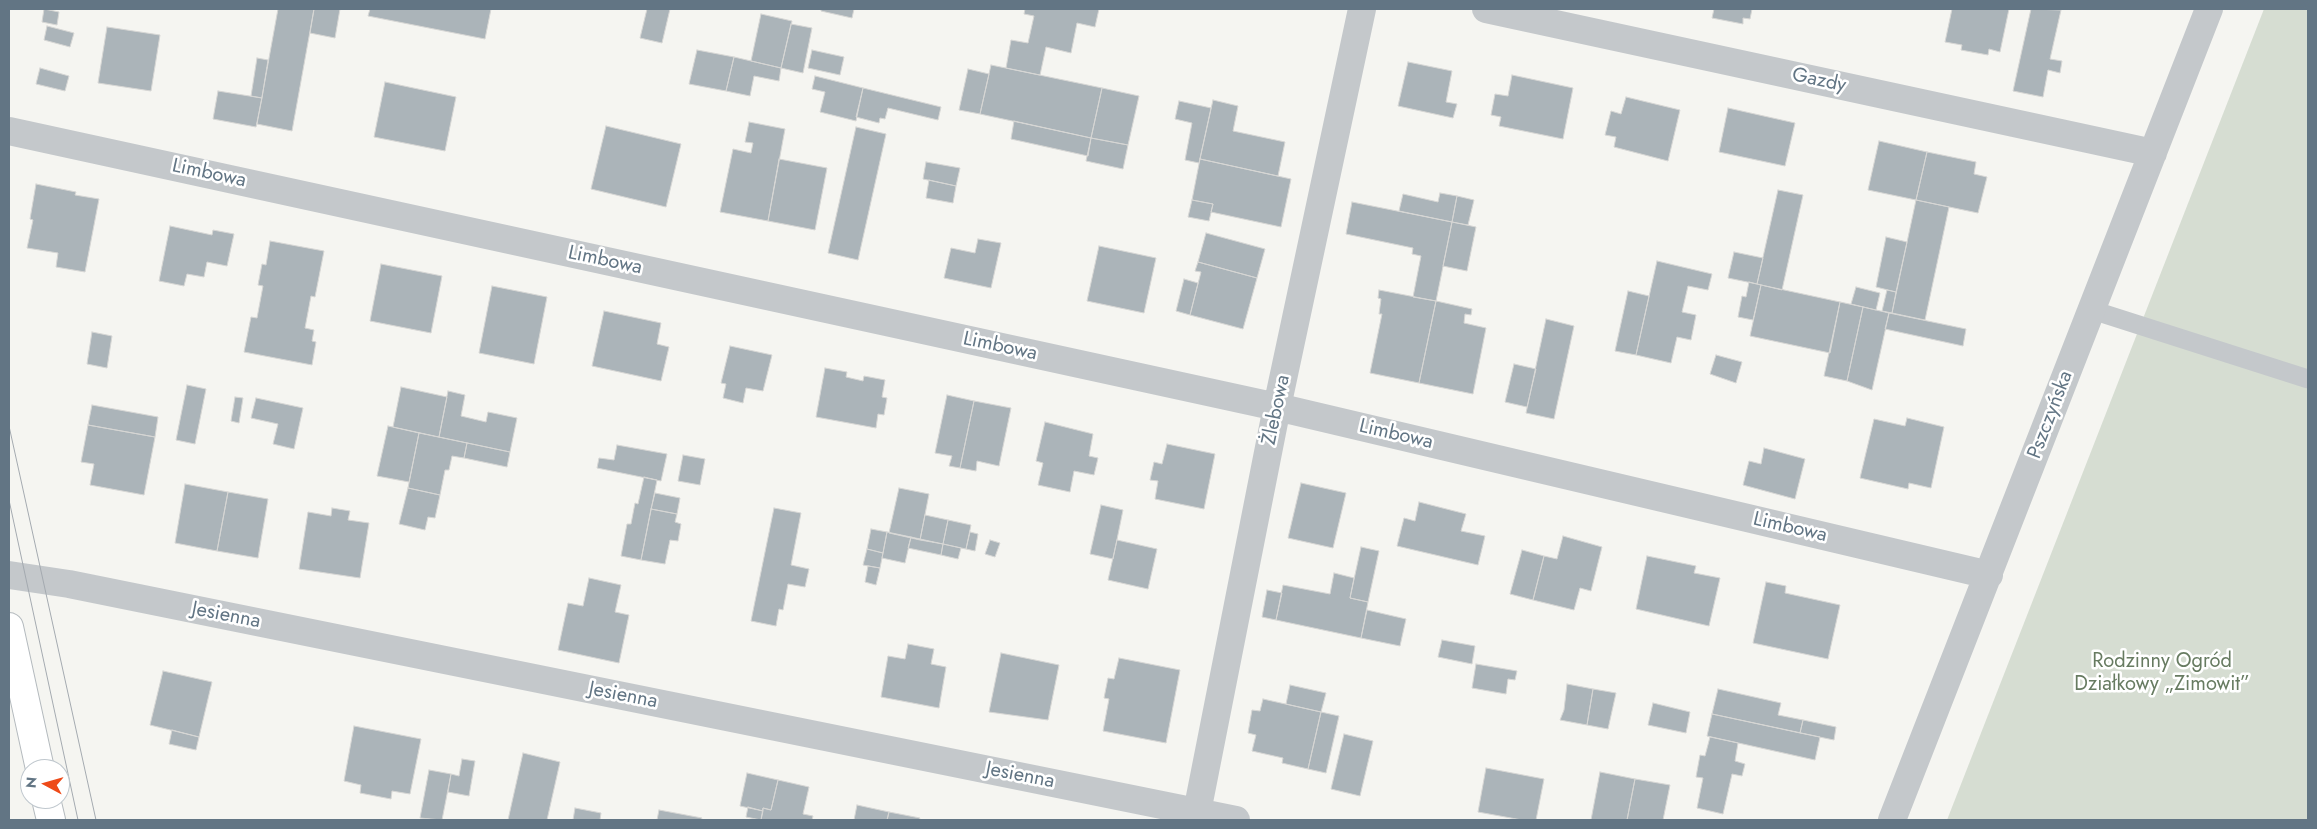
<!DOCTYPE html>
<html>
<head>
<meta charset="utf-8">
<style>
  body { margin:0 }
  #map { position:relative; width:2317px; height:829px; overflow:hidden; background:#f5f5f1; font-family:Jost,sans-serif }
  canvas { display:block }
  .frame { position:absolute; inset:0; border:10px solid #627584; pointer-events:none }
  .north { position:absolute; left:20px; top:759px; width:50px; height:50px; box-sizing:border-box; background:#fff; border:1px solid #c0c8ce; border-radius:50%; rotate:276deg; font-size:14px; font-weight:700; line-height:20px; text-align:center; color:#627584 }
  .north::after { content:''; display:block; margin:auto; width:18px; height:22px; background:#ee4a18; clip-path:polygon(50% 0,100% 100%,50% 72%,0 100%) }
</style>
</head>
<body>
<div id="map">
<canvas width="2317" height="829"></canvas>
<div class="frame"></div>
<div class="north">N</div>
</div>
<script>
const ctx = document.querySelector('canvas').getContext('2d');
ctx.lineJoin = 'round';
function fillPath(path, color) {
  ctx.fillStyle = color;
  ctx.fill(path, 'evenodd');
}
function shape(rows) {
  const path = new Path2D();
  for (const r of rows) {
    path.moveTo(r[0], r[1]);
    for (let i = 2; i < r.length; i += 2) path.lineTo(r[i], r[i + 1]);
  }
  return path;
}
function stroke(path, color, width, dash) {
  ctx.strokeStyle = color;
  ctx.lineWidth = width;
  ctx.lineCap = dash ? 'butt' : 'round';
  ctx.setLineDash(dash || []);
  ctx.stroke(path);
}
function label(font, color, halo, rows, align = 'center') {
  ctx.font = font + ' Jost,sans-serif';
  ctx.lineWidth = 5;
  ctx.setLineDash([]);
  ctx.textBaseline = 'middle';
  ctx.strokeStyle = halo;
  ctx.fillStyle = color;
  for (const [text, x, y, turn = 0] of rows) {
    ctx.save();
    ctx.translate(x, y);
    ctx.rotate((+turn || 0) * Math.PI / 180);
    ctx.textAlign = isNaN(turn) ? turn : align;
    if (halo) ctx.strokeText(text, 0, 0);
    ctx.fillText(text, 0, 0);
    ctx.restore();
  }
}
const green = shape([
  [2264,9,2308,9,2308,820,1947,820]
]);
const building = shape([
  [44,9,59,12,57,25,42,22,44,9],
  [278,9,314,9,292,131,257,124,278,9],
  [314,9,340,9,335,38,310,33,314,9],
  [370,9,491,9,485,39,368,16,370,9],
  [647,9,670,9,662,43,640,38,647,9],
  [821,9,854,9,852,18,821,11,821,9],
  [1025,9,1099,9,1095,27,1077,23,1071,53,1046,47,1040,75,1006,68,1011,40,1028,43,1034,16,1024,14,1025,9],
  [1714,9,1752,9,1750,19,1743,18,1743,24,1712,18,1714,9],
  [1952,9,2009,9,2000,52,1989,49,1988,55,1961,50,1962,45,1945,42,1952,9],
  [2031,9,2061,10,2050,59,2062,61,2060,73,2048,70,2043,97,2013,91,2031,9],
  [761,14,792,21,781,68,751,61,761,14],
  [791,24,812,28,803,73,781,68,791,24],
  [47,26,74,33,70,47,44,40,47,26],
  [107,27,160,35,151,91,98,83,107,27],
  [697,50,734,57,726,91,689,84,697,50],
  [812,50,844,57,840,75,808,68,812,50],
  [734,57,781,68,779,81,754,76,750,96,726,91,734,57],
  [257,58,268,60,262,98,251,96,257,58],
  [1408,62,1452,71,1446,102,1457,104,1453,118,1398,106,1408,62],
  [991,65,1102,88,1091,138,980,114,991,65],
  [40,68,69,76,65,91,36,84,40,68],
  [968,69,989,74,980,114,959,110,968,69],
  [1512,75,1573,88,1563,139,1499,126,1501,117,1491,115,1495,94,1508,96,1512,75],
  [815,76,863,88,856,121,820,112,825,92,812,89,815,76],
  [385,82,456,97,445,151,374,137,385,82],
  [863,88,941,107,938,120,888,108,885,119,880,118,879,123,856,117,863,88],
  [1102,88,1139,96,1128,145,1091,138,1102,88],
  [218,91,262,98,256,127,213,119,218,91],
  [1626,97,1680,110,1668,161,1614,147,1616,137,1605,135,1611,111,1621,114,1626,97],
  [1213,100,1238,106,1233,131,1285,142,1278,176,1200,159,1213,100],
  [1179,101,1211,108,1199,163,1185,160,1192,123,1175,119,1179,101],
  [1728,108,1795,123,1785,166,1719,152,1728,108],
  [1014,121,1091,138,1088,156,1011,139,1014,121],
  [749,122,785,129,768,221,720,212,733,149,751,153,753,143,745,142,749,122],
  [606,126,681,144,666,207,591,189,606,126],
  [856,127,886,134,858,260,828,253,856,127],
  [1091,138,1128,145,1123,169,1086,161,1091,138],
  [1879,141,1927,152,1916,200,1868,190,1879,141],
  [1927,152,1976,162,1974,174,1987,177,1978,213,1916,200,1927,152],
  [779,159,827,168,815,230,768,221,779,159],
  [1200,159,1291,179,1281,227,1211,212,1213,204,1192,200,1200,159],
  [926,162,960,168,956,186,923,179,926,162],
  [929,180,956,186,953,203,926,198,929,180],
  [36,184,76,192,75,195,99,199,85,272,56,267,58,253,27,248,33,220,30,219,36,184],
  [1778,190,1803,195,1782,290,1757,284,1778,190],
  [1440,193,1457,196,1452,222,1399,211,1403,194,1438,202,1440,193],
  [1457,196,1474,200,1468,225,1452,222,1457,196],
  [1192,200,1213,204,1209,221,1188,217,1192,200],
  [1916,200,1949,207,1925,320,1892,313,1916,200],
  [1352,202,1452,222,1436,301,1413,297,1421,256,1412,254,1413,248,1346,234,1352,202],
  [1452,222,1476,227,1467,271,1443,266,1452,222],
  [170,226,212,235,213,230,234,234,227,266,207,262,204,277,187,274,184,286,159,281,170,226],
  [1206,233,1265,249,1257,278,1198,262,1206,233],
  [1886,237,1907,242,1896,292,1876,287,1886,237],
  [978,239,1001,243,991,288,944,278,951,248,975,253,978,239],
  [270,241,324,251,315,297,311,296,305,328,314,330,312,341,316,342,312,365,244,352,251,317,257,318,263,286,258,285,262,264,266,265,270,241],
  [1099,246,1156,258,1144,313,1087,301,1099,246],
  [1734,252,1763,258,1757,284,1728,278,1734,252],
  [1657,261,1712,274,1708,290,1688,286,1682,312,1696,315,1691,340,1677,337,1671,363,1636,355,1657,261],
  [1198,262,1257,278,1243,329,1190,315,1201,272,1195,271,1198,262],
  [381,264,442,276,431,333,370,321,381,264],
  [1184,279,1198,283,1190,315,1176,311,1184,279],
  [1749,282,1761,285,1753,320,1738,317,1742,296,1746,297,1749,282],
  [1761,285,1840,302,1830,353,1750,336,1761,285],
  [492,286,547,297,534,364,479,353,492,286],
  [1856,287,1880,293,1876,310,1851,304,1856,287],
  [1379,290,1436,301,1419,383,1370,373,1382,314,1379,314,1381,299,1378,298,1379,290],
  [1887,290,1896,292,1892,313,1882,311,1887,290],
  [1628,291,1649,296,1636,355,1615,351,1628,291],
  [1436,301,1472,309,1471,315,1465,314,1464,323,1486,328,1473,394,1419,383,1436,301],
  [1840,302,1863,307,1847,381,1824,376,1840,302],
  [1863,307,1889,313,1872,390,1847,381,1863,307],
  [604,311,661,323,657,344,669,347,661,381,592,366,604,311],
  [1889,313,1966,329,1963,346,1885,329,1889,313],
  [1546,319,1574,326,1554,419,1526,413,1546,319],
  [92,332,112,336,107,368,87,364,92,332],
  [730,346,772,355,763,391,746,388,743,403,723,398,726,384,721,383,730,346],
  [1716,355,1742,362,1736,383,1710,374,1716,355],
  [1514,364,1536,369,1527,407,1505,402,1514,364],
  [825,368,847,372,846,377,863,381,864,376,885,380,882,397,887,398,884,415,878,414,876,428,816,417,825,368],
  [187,385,206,389,195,444,176,440,187,385],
  [401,387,447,397,439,437,393,427,401,387],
  [448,391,465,395,461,416,486,422,488,412,517,418,510,452,439,437,448,391],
  [947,395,974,401,960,468,949,466,952,456,935,453,947,395],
  [235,397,243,398,239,423,231,421,235,397],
  [256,398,303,408,294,449,273,444,278,424,251,418,256,398],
  [974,401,1011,408,999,466,977,461,976,471,960,468,974,401],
  [92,405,158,417,155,437,88,425,92,405],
  [1907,418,1944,427,1931,488,1909,483,1908,489,1860,478,1874,419,1905,426,1907,418],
  [1045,422,1093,434,1089,456,1098,458,1094,475,1074,471,1070,492,1038,485,1043,463,1036,461,1045,422],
  [88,425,155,437,144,495,90,485,94,464,81,462,88,425],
  [388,426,419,433,409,482,377,476,388,426],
  [419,433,467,443,464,458,452,456,449,470,445,470,440,495,408,488,419,433],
  [467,443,510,452,507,467,464,458,467,443],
  [1167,444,1215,454,1204,509,1155,499,1158,481,1150,480,1154,462,1162,464,1167,444],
  [617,445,667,454,661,481,597,468,599,458,614,460,617,445],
  [1764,448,1805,459,1795,499,1743,485,1749,461,1761,464,1764,448],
  [683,455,705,459,700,485,678,481,683,455],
  [644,477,657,480,641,560,621,556,627,524,631,524,635,503,638,504,644,477],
  [1301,483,1346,493,1333,548,1288,538,1301,483],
  [185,484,228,492,217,551,175,543,185,484],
  [408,488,440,495,435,518,428,517,425,530,399,524,408,488],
  [899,488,929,494,920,540,889,533,899,488],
  [228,492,268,499,258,558,217,551,228,492],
  [655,493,680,498,677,514,651,509,655,493],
  [1419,502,1466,514,1461,531,1485,536,1478,565,1397,546,1404,518,1415,521,1419,502],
  [1101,505,1123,510,1113,559,1090,554,1101,505],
  [332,508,350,511,348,520,369,523,360,578,299,569,308,512,331,516,332,508],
  [774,508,801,513,791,565,809,569,805,587,788,584,783,610,779,609,776,626,751,621,774,508],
  [651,509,677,514,675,522,681,524,678,541,670,540,665,564,641,560,651,509],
  [925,515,948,520,943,544,920,540,925,515],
  [948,520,971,525,966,549,943,544,948,520],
  [871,529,887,532,883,553,867,549,871,529],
  [887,532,911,537,905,563,882,558,887,532],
  [970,532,978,534,975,551,966,549,970,532],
  [1563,536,1602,547,1591,591,1580,588,1574,610,1533,600,1544,556,1557,559,1563,536],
  [911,537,943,544,941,555,908,548,911,537],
  [990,540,1000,543,995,557,985,554,990,540],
  [1117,540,1157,549,1148,589,1108,580,1117,540],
  [943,544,961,548,958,559,941,555,943,544],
  [1361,547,1379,551,1368,602,1350,598,1361,547],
  [867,549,883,553,880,568,863,565,867,549],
  [1522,550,1544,556,1533,600,1510,594,1522,550],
  [1647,556,1696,566,1694,573,1720,578,1709,626,1636,609,1647,556],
  [868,566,880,568,876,585,865,582,868,566],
  [1334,573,1354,578,1350,598,1368,602,1361,638,1276,620,1283,585,1330,594,1334,573],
  [589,578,621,585,615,612,629,615,619,663,558,650,568,603,583,606,589,578],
  [1766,582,1786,586,1785,593,1840,605,1828,659,1753,643,1766,582],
  [1267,590,1282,593,1276,620,1262,617,1267,590],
  [1367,610,1406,619,1400,646,1361,638,1367,610],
  [1442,640,1475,646,1472,664,1438,657,1442,640],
  [908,644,934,649,931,664,946,667,939,708,881,697,888,656,905,659,908,644],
  [1001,653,1059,665,1048,720,989,712,1001,653],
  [1119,658,1180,670,1166,743,1103,731,1109,699,1104,698,1108,678,1114,679,1119,658],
  [1476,664,1517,671,1515,680,1508,679,1506,694,1472,688,1476,664],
  [163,671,212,682,199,737,150,725,163,671],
  [1567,684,1593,689,1587,725,1560,720,1564,710,1567,684],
  [1290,685,1326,693,1321,712,1286,704,1290,685],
  [1593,689,1616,693,1608,729,1587,725,1593,689],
  [1718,689,1781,703,1778,715,1803,720,1800,733,1712,714,1718,689],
  [1263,699,1321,712,1308,769,1282,763,1283,758,1252,751,1256,735,1248,733,1252,710,1260,711,1263,699],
  [1653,703,1690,712,1686,733,1648,725,1653,703],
  [1321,712,1339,716,1326,773,1308,769,1321,712],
  [1712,714,1820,737,1815,760,1707,736,1712,714],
  [1803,720,1836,727,1834,740,1800,733,1803,720],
  [354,726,421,739,410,794,392,791,391,799,360,793,361,785,344,781,354,726],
  [172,730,199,737,196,750,169,744,172,730],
  [1344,734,1373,741,1360,796,1331,789,1344,734],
  [1710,737,1738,743,1735,761,1745,764,1742,776,1732,774,1723,814,1697,808,1703,778,1696,777,1700,755,1705,756,1710,737],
  [523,753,560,762,547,820,508,820,523,753],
  [462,759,475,761,469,796,448,792,451,774,459,776,462,759],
  [1486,768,1544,779,1536,820,1522,820,1478,812,1486,768],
  [429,770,451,774,442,820,420,818,429,770],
  [1600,772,1635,779,1627,820,1591,820,1600,772],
  [747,773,778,780,771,810,763,808,763,811,740,806,747,773],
  [1635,779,1670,785,1663,820,1627,820,1635,779],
  [778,780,809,787,803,814,813,816,812,820,761,820,763,808,771,810,778,780],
  [857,805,889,812,887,820,854,820,857,805],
  [748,807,763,811,761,820,746,817,748,807],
  [575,808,601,813,600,820,573,820,575,808],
  [659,810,702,818,701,820,657,820,659,810],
  [889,812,920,818,919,820,887,820,889,812]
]);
const lane = shape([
  [2092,310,2308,379]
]);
const street = shape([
  [1486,9,2153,153],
  [9,131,1277,407,1989,575],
  [9,575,69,584,1236,820],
  [1197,812,1277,407,1362,9],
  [1892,820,2209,9]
]);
const secondary = shape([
  [9,627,40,769],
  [46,799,51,820]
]);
const tram = shape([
  [9,426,96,820],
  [9,500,78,820]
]);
const streetNames = [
  ["Gazdy",1819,81,12],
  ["Limbowa",209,174,12],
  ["Limbowa",605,261,12],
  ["Limbowa",1000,347,12],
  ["Żlebowa",1277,410,-78],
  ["Pszczyńska",2051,415,-69],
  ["Limbowa",1396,435,13],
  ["Limbowa",1790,528,13],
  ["Jesienna",226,616,11],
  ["Jesienna",623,696,11],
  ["Jesienna",1020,776,11]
];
const parkNames = [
  ["Rodzinny Ogród",2162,662],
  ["Działkowy „Zimowit”",2162,685]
];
fillPath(green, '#d6ddd2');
fillPath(building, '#abb4b9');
stroke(building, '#d6d6d4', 1);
stroke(secondary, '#b4babe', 30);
stroke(lane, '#c4c8cb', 19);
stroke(street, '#c4c8cb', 28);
stroke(secondary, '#fff', 28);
stroke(tram, '#a4aab0', 1);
label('20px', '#627584', '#fff', streetNames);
label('20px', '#677b61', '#fff', parkNames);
</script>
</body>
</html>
